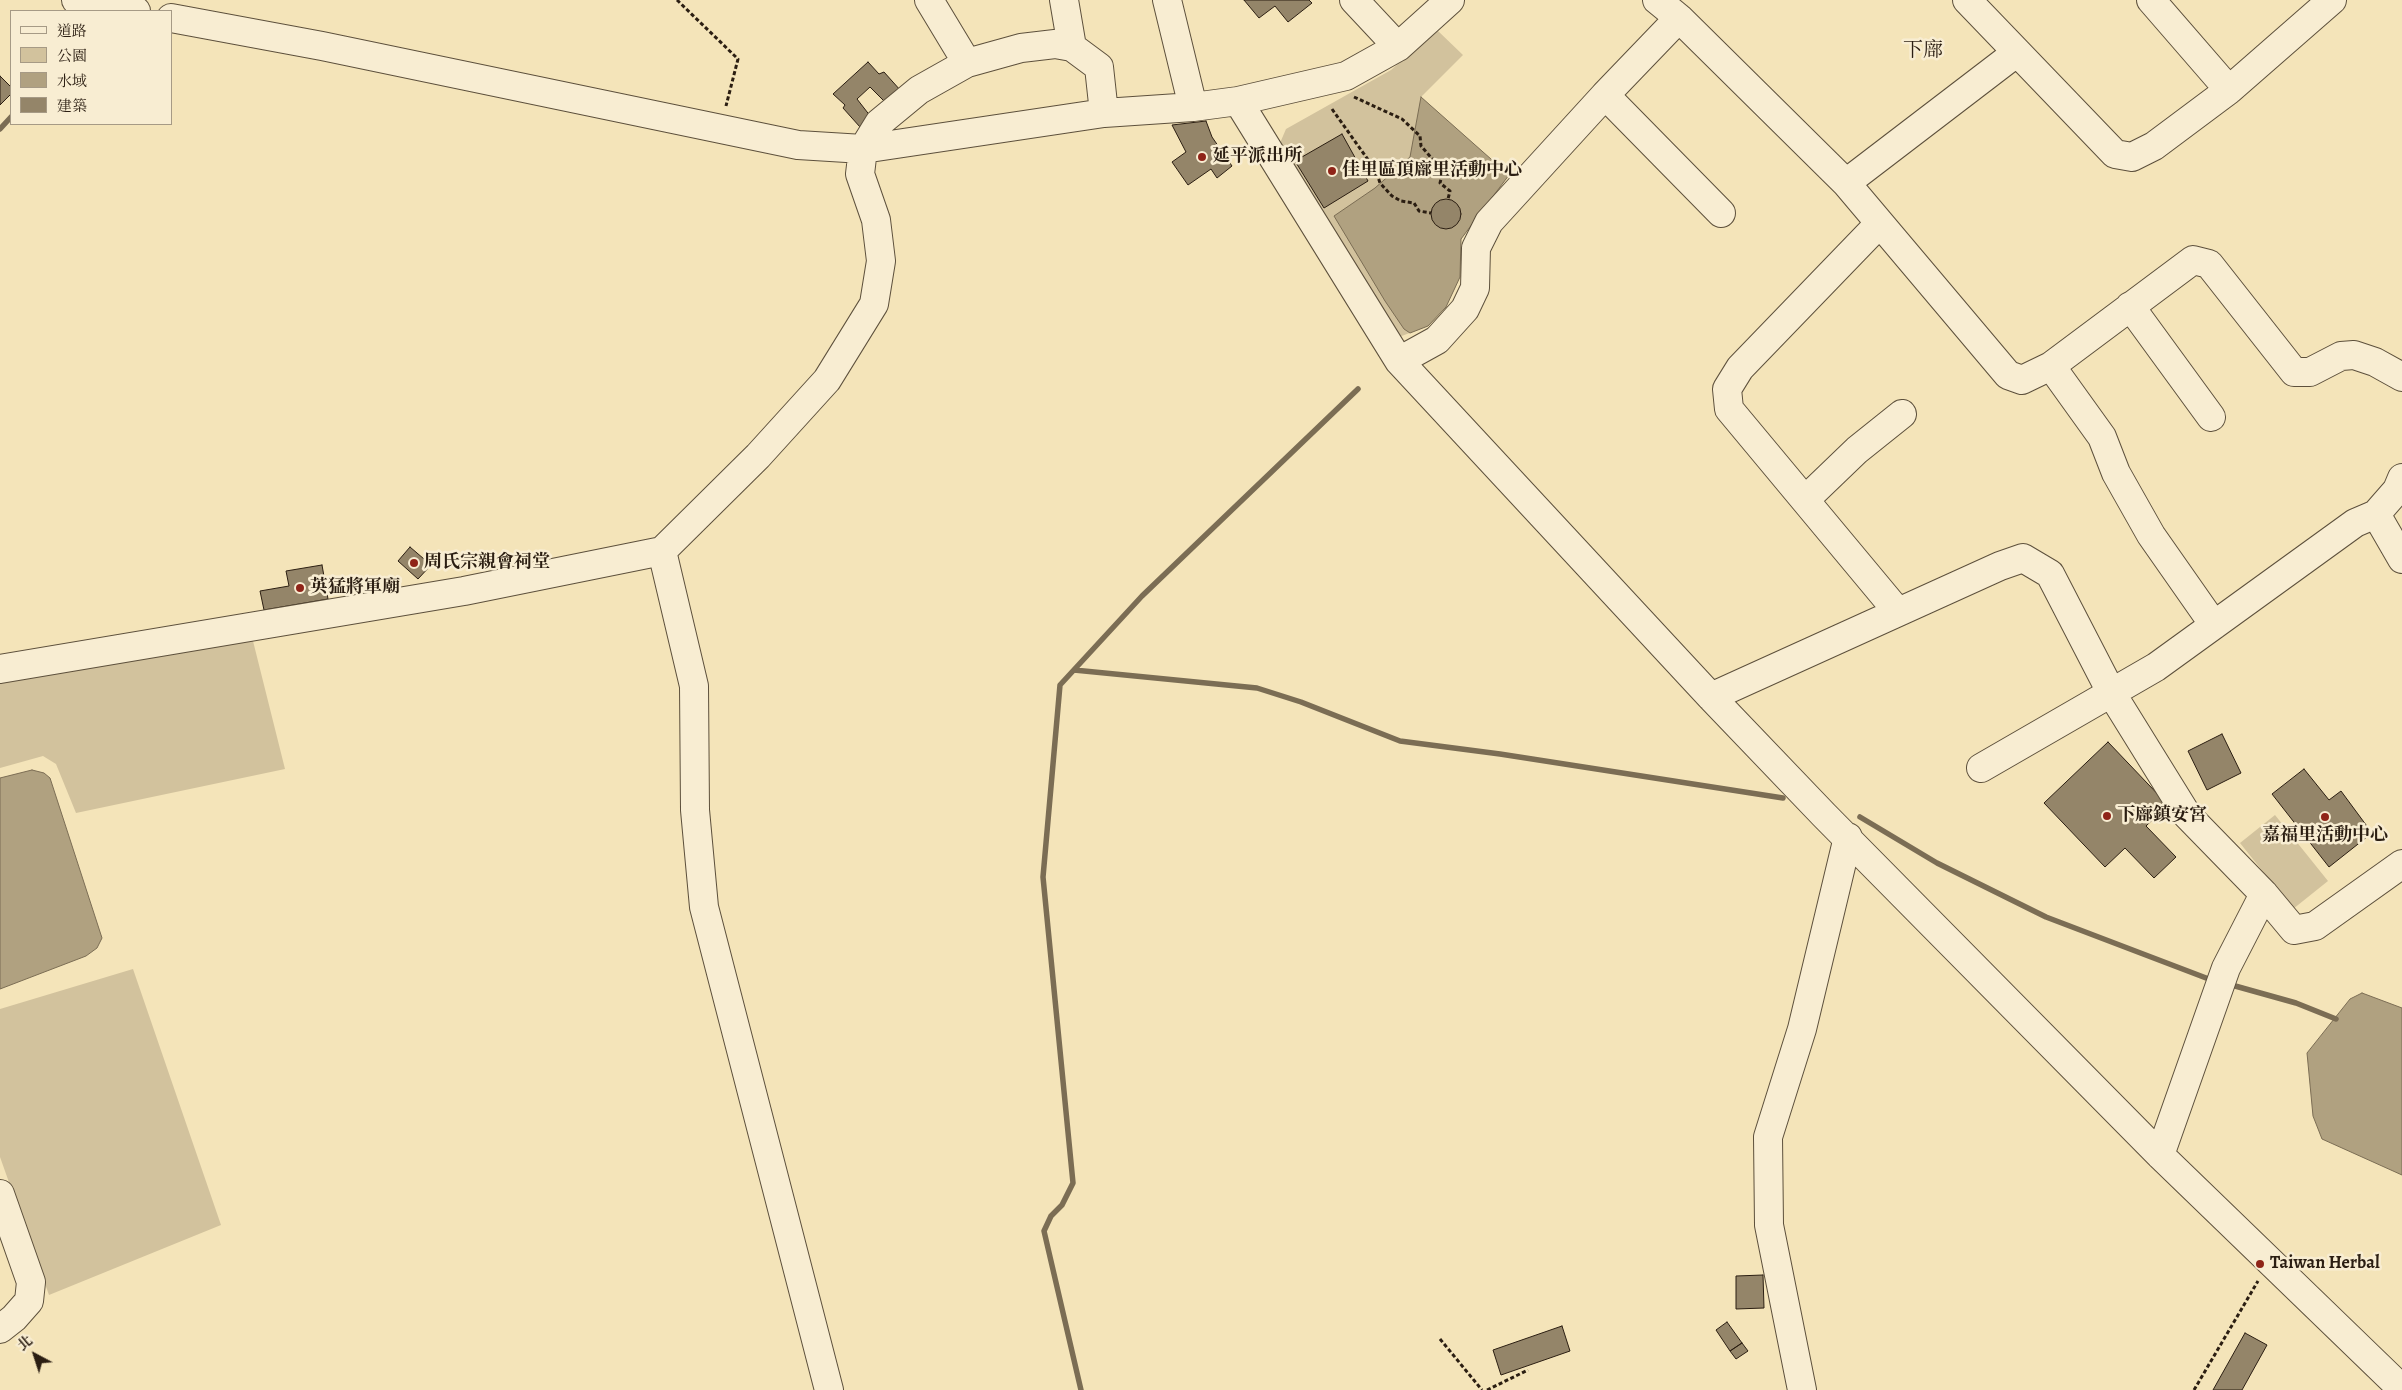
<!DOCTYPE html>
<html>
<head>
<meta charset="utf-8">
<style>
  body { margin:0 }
  #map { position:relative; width:2402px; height:1390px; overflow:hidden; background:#f4e4b9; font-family:Alegreya,"Noto Serif TC",serif }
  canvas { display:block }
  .legend { position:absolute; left:10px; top:10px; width:162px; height:115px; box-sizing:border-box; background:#f8edd2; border:1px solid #a69a85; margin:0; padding:6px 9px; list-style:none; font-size:15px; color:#2b1e12 }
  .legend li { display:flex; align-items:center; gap:10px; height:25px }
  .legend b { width:25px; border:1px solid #a69a85 }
  .north { position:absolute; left:10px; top:1330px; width:50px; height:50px; -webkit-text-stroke:4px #f8edd2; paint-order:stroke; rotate:320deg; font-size:14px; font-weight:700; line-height:20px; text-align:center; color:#2b1e12 }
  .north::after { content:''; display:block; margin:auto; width:18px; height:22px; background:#2b1e12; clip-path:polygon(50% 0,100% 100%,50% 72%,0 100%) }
</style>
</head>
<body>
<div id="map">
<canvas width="2402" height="1390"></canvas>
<ul class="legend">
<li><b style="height:6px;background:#f8edd2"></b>道路</li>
<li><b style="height:14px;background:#d2c29d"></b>公園</li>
<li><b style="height:14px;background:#b0a180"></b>水域</li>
<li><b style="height:14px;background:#948569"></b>建築</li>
</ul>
<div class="north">北</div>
</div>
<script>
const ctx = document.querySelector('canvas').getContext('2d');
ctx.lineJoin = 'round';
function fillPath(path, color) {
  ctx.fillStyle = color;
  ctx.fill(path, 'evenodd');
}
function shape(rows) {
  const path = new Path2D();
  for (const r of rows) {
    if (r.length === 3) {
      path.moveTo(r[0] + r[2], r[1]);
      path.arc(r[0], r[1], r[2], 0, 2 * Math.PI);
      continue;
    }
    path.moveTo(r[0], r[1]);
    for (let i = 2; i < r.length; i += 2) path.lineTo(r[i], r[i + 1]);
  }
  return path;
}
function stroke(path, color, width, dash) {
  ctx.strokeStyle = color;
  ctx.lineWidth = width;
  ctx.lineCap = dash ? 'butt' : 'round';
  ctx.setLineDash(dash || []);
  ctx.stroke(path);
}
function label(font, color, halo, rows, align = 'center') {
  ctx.font = font + ' Alegreya,"Noto Serif TC",serif';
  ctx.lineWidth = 5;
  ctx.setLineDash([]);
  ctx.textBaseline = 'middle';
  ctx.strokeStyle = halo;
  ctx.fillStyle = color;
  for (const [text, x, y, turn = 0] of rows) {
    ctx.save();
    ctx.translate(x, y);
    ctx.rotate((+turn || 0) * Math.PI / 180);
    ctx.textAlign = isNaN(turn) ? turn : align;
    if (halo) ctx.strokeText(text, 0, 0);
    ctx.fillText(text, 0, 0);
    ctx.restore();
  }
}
const green = shape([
  [1437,30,1463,55,1421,97,1509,175,1461,239,1460,277,1446,307,1428,326,1399,337,1277,150,1286,129,1391,70],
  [252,637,285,769,76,813,56,764,43,756,0,768,0,676],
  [2275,815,2328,881,2293,909,2240,843],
  [133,969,221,1225,49,1295,0,1157,0,1009]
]);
const water = shape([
  [1421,97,1509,175,1461,239,1460,277,1446,307,1428,326,1410,333,1404,329,1385,301,1334,216,1375,188,1410,157,1421,97],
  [32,770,44,773,50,778,102,938,97,948,86,956,0,989,0,778,32,770],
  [2362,993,2402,1008,2402,1175,2322,1139,2313,1116,2307,1053,2350,999,2362,993]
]);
const stream = shape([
  [0,129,11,117],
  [1074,670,1257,688,1301,702,1400,741,1500,754,1783,798],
  [1860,817,1937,863,2046,917,2214,981],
  [2228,984,2296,1003,2336,1019],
  [1081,1390,1044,1231,1051,1216,1062,1205,1073,1183,1043,877,1060,685,1142,596,1358,389]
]);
const building = shape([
  [1244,0,1309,0,1312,3,1288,22,1275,6,1259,18,1244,0],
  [868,62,879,74,884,72,901,91,886,103,870,87,857,99,871,117,860,127,843,108,845,105,833,94,868,62],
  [0,76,11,87,11,94,0,105,0,76],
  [1206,121,1212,137,1232,166,1217,178,1211,169,1188,185,1172,162,1186,152,1172,125,1206,121],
  [1342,134,1368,181,1324,208,1295,161,1342,134],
  [1446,214,15],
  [410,547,431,565,418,579,398,561,410,547],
  [322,565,328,599,264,610,260,591,289,586,286,571,322,565],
  [2222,734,2241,773,2207,790,2188,751,2222,734],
  [2108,742,2168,805,2146,826,2176,857,2154,878,2125,848,2105,867,2044,803,2108,742],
  [2304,769,2329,800,2341,791,2372,833,2329,867,2272,794,2304,769],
  [1763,1275,1764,1308,1736,1309,1736,1276,1763,1275],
  [1727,1322,1742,1343,1730,1351,1716,1330,1727,1322],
  [1562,1326,1570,1351,1501,1375,1493,1350,1562,1326],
  [2245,1333,2267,1345,2242,1390,2213,1390,2245,1333],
  [1742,1343,1748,1351,1736,1359,1730,1351,1742,1343]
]);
const path = shape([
  [677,0,738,59,726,106],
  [1354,97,1402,119,1420,136,1421,146,1443,171,1440,183,1450,191,1448,199],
  [1332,109,1376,171,1380,183,1392,196,1401,201,1414,203,1419,211,1431,213],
  [1440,1339,1482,1390],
  [1487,1390,1528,1370],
  [2194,1390,2258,1281]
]);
const minor = shape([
  [76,0,136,11],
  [929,0,967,63],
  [1064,0,1072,47],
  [1167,0,1193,107],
  [1354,0,1398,47],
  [1657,0,1679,18,1846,183,2008,375,2022,380,2051,366,2193,260,2209,264,2294,372,2310,372,2341,356,2354,355,2375,362,2402,377],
  [1967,0,2115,154,2132,157,2154,146,2229,90,2332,0],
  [2151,0,2229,90],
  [171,18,322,46,798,145,863,149,1104,113,1193,107,1238,101,1346,76,1398,47,1450,0],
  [1605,95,1721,213],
  [1238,101,1399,361,1711,697,1824,815,2160,1155,2402,1389],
  [1846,183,2016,53],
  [1879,224,1740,368,1727,389,1729,409,1898,612],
  [2130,306,2211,417],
  [1399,361,1437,340,1465,309,1475,288,1476,248,1489,222,1605,95,1679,18],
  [2051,366,2102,437,2116,473,2151,535,2214,625],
  [1805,500,1857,450,1902,414],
  [2376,514,2402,559],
  [662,551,694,686,695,810,704,907,829,1390],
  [0,669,464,591,662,551,758,456,827,380,874,304,881,261,876,220,860,174,863,149,879,123,919,90,967,63,1021,48,1055,44,1072,47,1099,67,1104,113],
  [1711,697,2000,566,2023,558,2050,574,2112,694,2187,815,2264,894,2294,930,2315,926,2402,864],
  [1981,768,2156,667,2355,523,2376,514,2397,490,2402,478],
  [2160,1155,2226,968,2264,894],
  [0,1194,31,1282,29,1301,14,1318,0,1329],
  [1802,1390,1769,1225,1768,1137,1802,1029,1848,837]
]);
const markers = [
  [1202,157,5,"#8f2418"],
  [1332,171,5,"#8f2418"],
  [414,563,5,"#8f2418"],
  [300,588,5,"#8f2418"],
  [2107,816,5,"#8f2418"],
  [2325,817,5,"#8f2418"],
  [2260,1264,5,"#8f2418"]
];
const poiNames = [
  ["延平派出所",1212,157],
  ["佳里區頂廍里活動中心",1342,171],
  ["周氏宗親會祠堂",424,563],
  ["英猛將軍廟",310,588],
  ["下廍鎮安宮",2117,816],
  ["嘉福里活動中心",2325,836,"center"],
  ["Taiwan Herbal",2270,1264]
];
const quarterNames = [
  ["下廍",1923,51]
];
fillPath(green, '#d2c29d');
fillPath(water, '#b0a180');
stroke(water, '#7b6d54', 1);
stroke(stream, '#7b6d54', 5.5);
fillPath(building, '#948569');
stroke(building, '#2b1e12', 1);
stroke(minor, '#5d503c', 30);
stroke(path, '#2b1e12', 3, [4, 2.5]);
stroke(minor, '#f8edd2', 28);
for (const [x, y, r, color] of markers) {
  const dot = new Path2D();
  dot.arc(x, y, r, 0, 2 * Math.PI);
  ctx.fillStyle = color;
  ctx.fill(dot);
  stroke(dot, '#f8edd2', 2);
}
label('bold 18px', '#2b1e12', '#f8edd2', poiNames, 'left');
label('20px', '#2b1e12', '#f8edd2', quarterNames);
</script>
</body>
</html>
